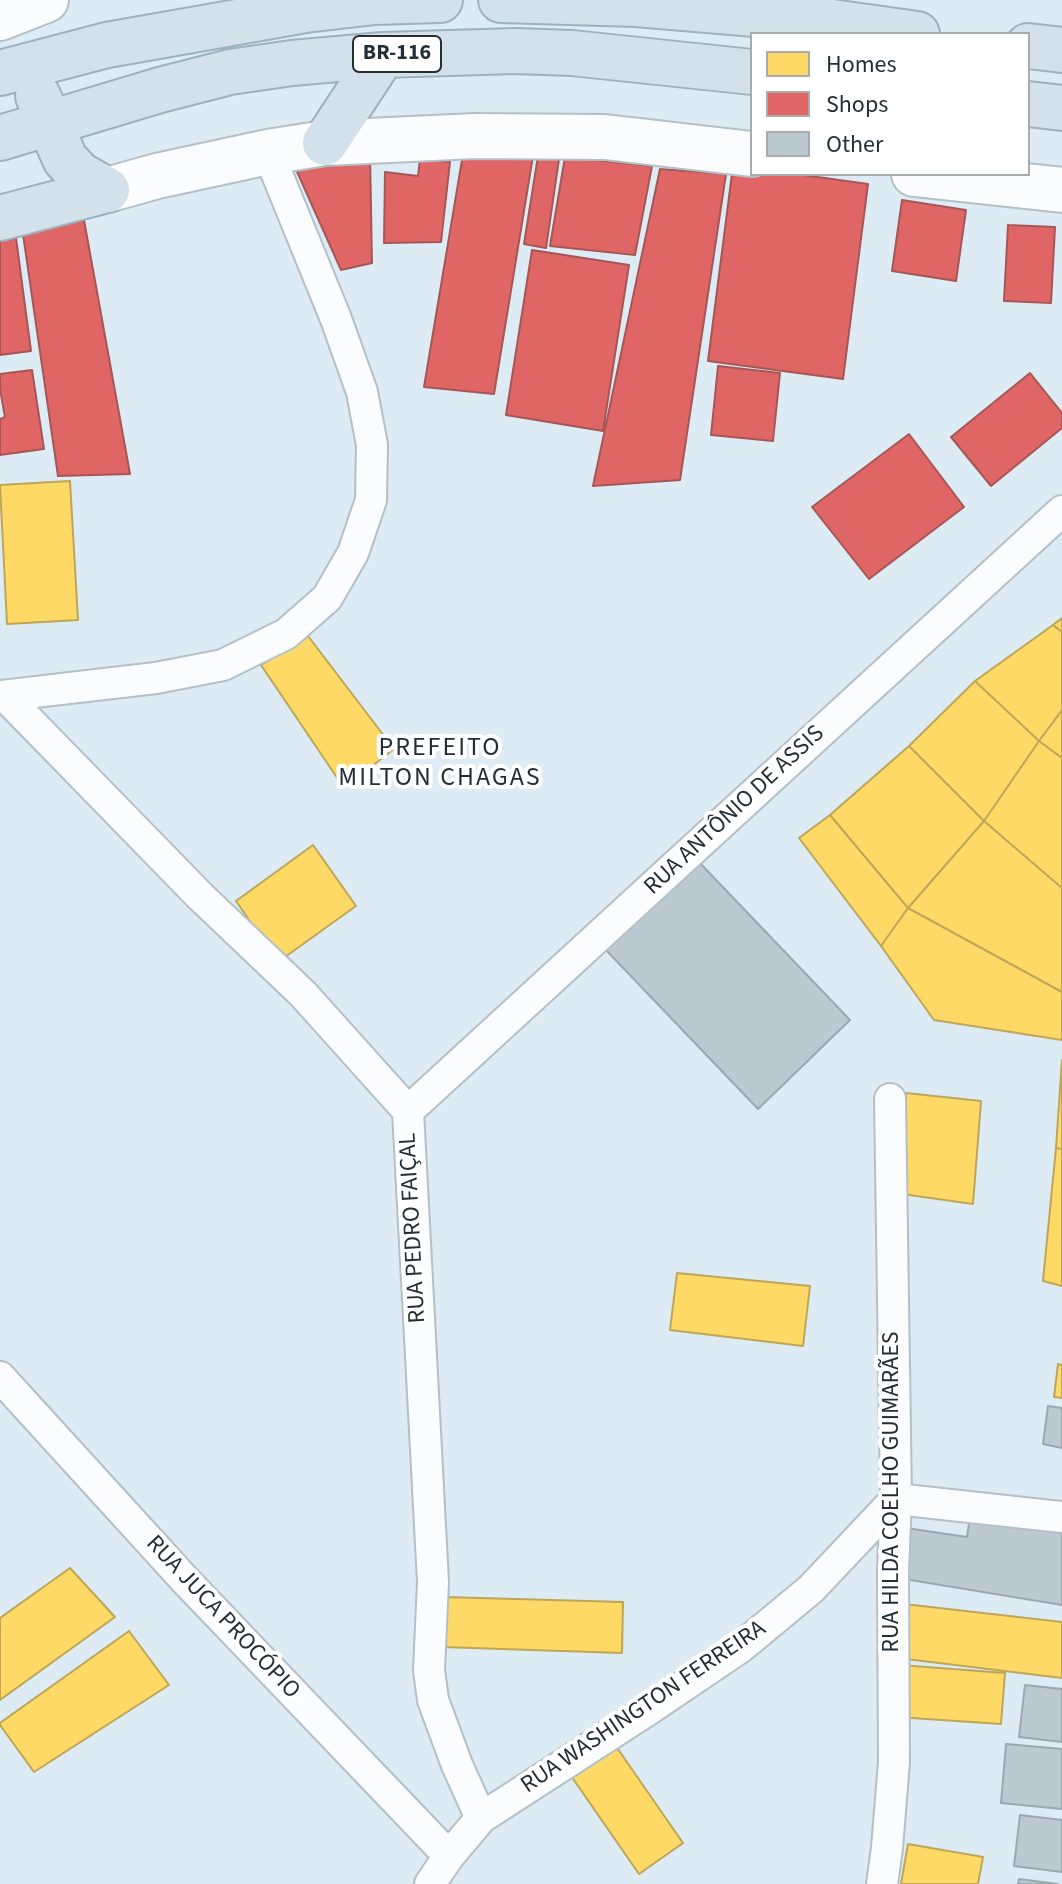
<!DOCTYPE html>
<html>
<head>
<meta charset="utf-8">
<style>
  body { margin:0 }
  #map { position:relative; width:1062px; height:1884px; overflow:hidden; background:#dcebf4; font-family:"Source Sans 3",sans-serif }
  canvas { display:block }
  .legend { position:absolute; left:750px; top:32px; width:280px; height:144px; box-sizing:border-box; background:#fff; border:2px solid #a7acae; margin:0; padding:10px 14px; list-style:none; font-size:24px; color:#232f35 }
  .legend li { display:flex; align-items:center; gap:16px; height:40px }
  .legend b { width:40px; border:2px solid #a7acae }
</style>
</head>
<body>
<div id="map">
<canvas width="1062" height="1884"></canvas>
<ul class="legend">
<li><b style="height:22px;background:#ffd966"></b>Homes</li>
<li><b style="height:22px;background:#e06666"></b>Shops</li>
<li><b style="height:22px;background:#bdc9d0"></b>Other</li>
</ul>
</div>
<script>
const ctx = document.querySelector('canvas').getContext('2d');
ctx.lineJoin = 'round';
function fillPath(path, color) {
  ctx.fillStyle = color;
  ctx.fill(path, 'evenodd');
}
function shape(rows) {
  const path = new Path2D();
  for (const r of rows) {
    path.moveTo(r[0], r[1]);
    for (let i = 2; i < r.length; i += 2) path.lineTo(r[i], r[i + 1]);
  }
  return path;
}
function stroke(path, color, width, dash) {
  ctx.strokeStyle = color;
  ctx.lineWidth = width;
  ctx.lineCap = dash ? 'butt' : 'round';
  ctx.setLineDash(dash || []);
  ctx.stroke(path);
}
function label(font, color, halo, rows, align = 'center') {
  ctx.font = font + ' "Source Sans 3",sans-serif';
  ctx.lineWidth = 8;
  ctx.setLineDash([]);
  ctx.textBaseline = 'middle';
  ctx.strokeStyle = halo;
  ctx.fillStyle = color;
  for (const [text, x, y, turn = 0] of rows) {
    ctx.save();
    ctx.translate(x, y);
    ctx.rotate((+turn || 0) * Math.PI / 180);
    ctx.textAlign = isNaN(turn) ? turn : align;
    if (halo) ctx.strokeText(text, 0, 0);
    ctx.fillText(text, 0, 0);
    ctx.restore();
  }
}
const homes = shape([
  [70,481,78,620,7,624,0,485,70,481],
  [1062,618,1062,632,1053,625,1062,618],
  [1053,625,1062,632,1062,710,1039,741,975,681,1053,625],
  [308,636,394,749,344,788,261,665,308,636],
  [975,681,1039,741,984,821,909,746,975,681],
  [1062,710,1062,758,1039,741,1062,710],
  [1039,741,1062,758,1062,888,984,821,1039,741],
  [909,746,984,821,908,908,830,815,909,746],
  [830,815,908,908,881,946,799,838,830,815],
  [984,821,1062,888,1062,992,908,908,984,821],
  [313,845,356,906,278,962,236,901,313,845],
  [908,908,1062,992,1062,1040,934,1020,881,946,908,908],
  [1062,1060,1062,1149,1056,1148,1062,1060],
  [906,1093,981,1101,973,1204,902,1194,906,1093],
  [1056,1148,1062,1149,1062,1286,1043,1281,1056,1148],
  [677,1273,810,1286,803,1346,670,1330,677,1273],
  [1058,1364,1062,1365,1062,1398,1054,1397,1058,1364],
  [70,1568,115,1617,0,1700,0,1618,70,1568],
  [444,1597,623,1602,622,1653,442,1647,444,1597],
  [904,1604,1062,1622,1062,1678,898,1658,904,1604],
  [129,1631,169,1685,34,1772,0,1725,0,1723,129,1631],
  [900,1665,1005,1673,1001,1724,897,1717,900,1665],
  [613,1742,683,1843,639,1874,569,1773,613,1742],
  [908,1844,983,1857,978,1884,901,1884,908,1844]
]);
const shops = shape([
  [370,153,372,263,341,270,290,156,370,153],
  [463,154,533,156,494,394,424,387,463,154],
  [538,156,559,159,546,248,524,244,538,156],
  [565,157,652,166,635,255,550,246,565,157],
  [420,159,450,162,441,242,384,243,385,172,418,176,420,159],
  [733,166,752,174,796,174,868,184,843,379,708,361,733,166],
  [660,169,726,174,680,480,593,486,660,169],
  [902,200,966,210,956,281,892,271,902,200],
  [84,220,130,474,58,476,23,234,84,220],
  [1008,225,1055,227,1051,303,1004,301,1008,225],
  [16,238,31,351,0,355,0,240,16,238],
  [532,250,629,265,603,431,506,415,532,250],
  [718,366,780,373,773,441,711,435,718,366],
  [32,370,44,449,0,455,0,419,5,417,0,389,0,374,32,370],
  [1030,373,1062,413,1062,428,991,486,951,437,1030,373],
  [909,434,964,507,869,579,812,507,909,434]
]);
const building = shape([
  [697,860,850,1020,758,1109,605,949,697,860],
  [1048,1406,1062,1408,1062,1448,1043,1444,1048,1406],
  [970,1517,1062,1532,1062,1605,898,1578,906,1528,967,1537,970,1517],
  [1025,1685,1062,1689,1062,1742,1019,1737,1025,1685],
  [1006,1744,1062,1749,1062,1809,1001,1803,1006,1744],
  [1020,1815,1062,1820,1062,1872,1014,1866,1020,1815],
  [1019,1879,1058,1884,1018,1884,1019,1879]
]);
const street = shape([
  [0,696,156,678,223,665,286,634,327,598,353,553,371,500,372,445,362,392,336,319,268,152],
  [5,696,200,896,303,994,408,1111,433,1582,429,1670,433,1700,457,1765,481,1818],
  [408,1111,1062,511],
  [0,1377,185,1580,449,1856],
  [896,1499,1062,1517],
  [430,1884,449,1856,481,1818,648,1710,741,1647,811,1589,896,1499],
  [882,1884,887,1848,894,1762,893,1572,896,1499,890,1099]
]);
const secondary = shape([
  [0,18,46,0],
  [914,174,1062,190],
  [107,190,157,176,268,152,325,143,475,136,605,137,752,154]
]);
const highway = shape([
  [501,0,636,4,803,18,917,34],
  [1028,46,1062,50],
  [0,73,107,45,305,10,375,2,440,0],
  [38,96,65,159,79,174,107,190],
  [1028,104,1062,108],
  [0,138,160,90,230,72,292,63,383,55,516,51,572,53,752,72],
  [325,143,383,55],
  [0,218,107,190]
]);
const shields = [
  [397,54,88]
];
const shieldNames = [
  ["BR-116",397,54]
];
const streetNames = [
  ["RUA ANTÔNIO DE ASSIS",735,811,-43],
  ["RUA PEDRO FAIÇAL",414,1228,-93],
  ["RUA HILDA COELHO GUIMARÃES",893,1492,-90],
  ["RUA JUCA PROCÓPIO",222,1618,47],
  ["RUA WASHINGTON FERREIRA",644,1708,-34]
];
const neighbourhoodNames = [
  ["PREFEITO",440,749],
  ["MILTON CHAGAS",440,779]
];
fillPath(homes, '#ffd966');
stroke(homes, '#bda657', 2);
fillPath(shops, '#e06666');
stroke(shops, '#a75657', 2);
fillPath(building, '#bdc9d0');
stroke(building, '#9ca8af', 2);
stroke(street, '#b4c0c7', 34);
stroke(secondary, '#b4c0c7', 48);
stroke(highway, '#9db2bd', 48);
stroke(street, '#fafcfd', 30);
stroke(secondary, '#fafcfd', 44);
stroke(highway, '#d3e2ea', 44);
for (const [x, y, w] of shields) {
  const box = new Path2D();
  box.roundRect(x - w / 2, y - 18, w, 36, 6);
  ctx.fillStyle = '#fff';
  ctx.fill(box);
  stroke(box, '#232f35', 2);
}
label('bold 22px', '#232f35', null, shieldNames);
label('24px', '#232f35', '#fff', streetNames);
ctx.letterSpacing = '2px';
label('26px', '#232f35', '#fff', neighbourhoodNames);
ctx.letterSpacing = '0px';
</script>
</body>
</html>
